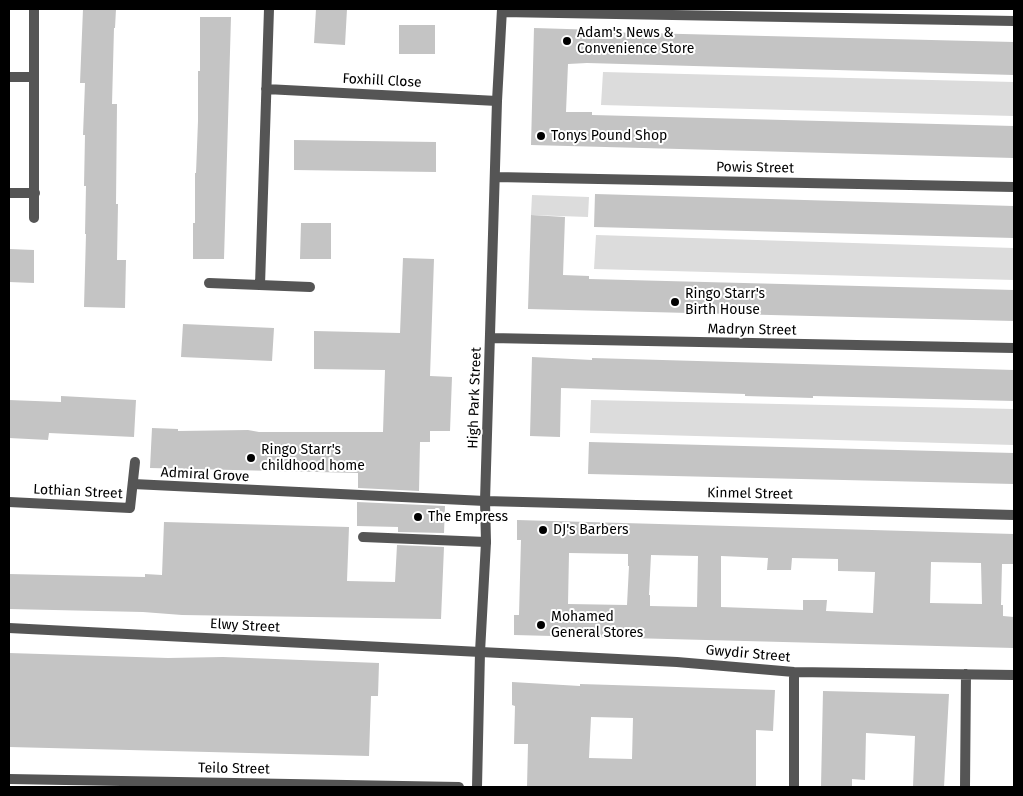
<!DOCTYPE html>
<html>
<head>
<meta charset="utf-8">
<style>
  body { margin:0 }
  #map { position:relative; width:1023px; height:796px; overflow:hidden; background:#fff; font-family:"Fira Sans",sans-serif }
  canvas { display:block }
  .frame { position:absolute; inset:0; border:10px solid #000; pointer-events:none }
</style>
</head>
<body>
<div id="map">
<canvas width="1023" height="796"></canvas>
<div class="frame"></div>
</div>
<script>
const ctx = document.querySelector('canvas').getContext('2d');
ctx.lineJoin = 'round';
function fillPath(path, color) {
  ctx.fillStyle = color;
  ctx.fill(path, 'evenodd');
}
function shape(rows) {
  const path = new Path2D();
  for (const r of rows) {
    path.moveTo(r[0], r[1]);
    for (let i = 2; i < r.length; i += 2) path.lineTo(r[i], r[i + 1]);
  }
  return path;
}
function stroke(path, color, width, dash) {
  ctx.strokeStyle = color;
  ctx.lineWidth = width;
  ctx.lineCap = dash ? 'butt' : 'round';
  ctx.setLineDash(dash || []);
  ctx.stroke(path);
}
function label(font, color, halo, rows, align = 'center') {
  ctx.font = font + ' "Fira Sans",sans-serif';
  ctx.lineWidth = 4;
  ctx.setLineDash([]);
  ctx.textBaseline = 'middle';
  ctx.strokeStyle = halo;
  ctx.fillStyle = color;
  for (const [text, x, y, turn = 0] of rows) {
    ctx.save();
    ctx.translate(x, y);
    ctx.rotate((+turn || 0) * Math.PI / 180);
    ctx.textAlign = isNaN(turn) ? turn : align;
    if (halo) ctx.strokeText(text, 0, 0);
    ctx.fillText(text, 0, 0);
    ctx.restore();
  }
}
const green = shape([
  [603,72,1014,82,1014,116,601,105],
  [532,195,589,197,588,217,531,215],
  [596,235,1014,248,1014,280,594,269],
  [591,400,1014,409,1014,445,590,433]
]);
const building = shape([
  [83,9,116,9,115,28,114,28,112,104,117,104,116,204,118,204,117,260,126,260,125,308,84,307,86,234,85,234,86,186,84,186,85,135,83,135,85,83,80,83],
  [316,9,347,9,345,45,314,43],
  [200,17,231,17,224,259,193,259,193,223,195,223,195,173,196,173,198,121,198,71,200,71],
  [399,25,435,25,435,54,399,54],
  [534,28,600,30,600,32,1014,42,1014,75,587,63,568,64,566,112,592,112,592,115,1014,126,1014,158,531,145],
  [294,140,436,142,436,172,294,170],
  [595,194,1014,206,1014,238,594,227],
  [531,215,565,217,563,275,589,276,589,279,1014,290,1014,321,528,309],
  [301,223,331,223,331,259,300,259],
  [9,249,34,250,34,283,9,282],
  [403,258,434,259,430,376,452,377,450,431,430,431,430,442,420,442,419,491,358,488,358,473,150,468,152,428,178,429,178,431,248,430,259,432,383,432,385,370,314,369,314,331,400,333],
  [183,324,274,328,272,361,181,357],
  [532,357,592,360,592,358,1014,370,1014,401,813,396,813,398,745,396,745,394,561,388,560,437,530,436],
  [61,396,136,400,134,437,49,433,48,440,9,438,9,400,61,402],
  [589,442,1014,453,1014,484,588,474],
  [357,502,445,506,444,533,398,532,398,527,357,526],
  [517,520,1014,534,1014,564,1002,564,1001,605,1003,605,1003,616,1014,617,1014,648,514,635,514,615,519,615,521,540,517,540],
  [569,553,628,554,628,566,629,566,627,605,568,604],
  [651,555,698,556,697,607,650,606,650,595,649,595],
  [721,556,768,558,767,570,791,570,792,558,838,559,838,571,875,572,873,613,826,611,827,600,803,600,803,610,721,607],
  [931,562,981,563,982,604,930,603],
  [164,522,349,527,347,581,395,582,397,545,444,547,441,619,182,615,143,612,9,609,9,574,145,577,145,574,162,575],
  [9,653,168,658,223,657,379,663,378,696,371,696,369,756,9,747],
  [512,682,580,686,580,684,775,690,773,731,756,730,756,787,527,787,528,744,514,744,515,706,512,705],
  [591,717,633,718,632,759,589,758],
  [823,691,949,694,944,787,913,787,915,736,866,733,865,780,852,779,852,787,821,787]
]);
const service = shape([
  [363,537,486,542]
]);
const pedestrian = shape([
  [133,484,485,501]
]);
const minor = shape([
  [34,9,34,218],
  [502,12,1014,21],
  [9,77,33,77],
  [266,89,497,101],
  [495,177,1014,187],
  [9,193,35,193],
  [209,283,310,287],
  [260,285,269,9],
  [490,338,1014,348],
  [485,501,1014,515],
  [9,502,130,508,135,462],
  [9,628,677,662,794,672,1014,675],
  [794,672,794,787],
  [9,779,459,787],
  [477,787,480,652,486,542,485,501,497,101,502,9],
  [965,787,966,674]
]);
const markers = [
  [567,41,5,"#000"],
  [541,136,5,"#000"],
  [675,302,5,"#000"],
  [251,458,5,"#000"],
  [418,517,5,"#000"],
  [543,530,5,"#000"],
  [541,625,5,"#000"]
];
const poiNames = [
  ["Adam's News &",577,33],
  ["Convenience Store",577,49],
  ["Tonys Pound Shop",551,136],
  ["Ringo Starr's",685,294],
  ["Birth House",685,310],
  ["Ringo Starr's",261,450],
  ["childhood home",261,466],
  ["The Empress",428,517],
  ["DJ's Barbers",553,530],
  ["Mohamed",551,617],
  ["General Stores",551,633]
];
const streetNames = [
  ["Foxhill Close",382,81,3],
  ["Powis Street",755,168,1],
  ["Madryn Street",752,330,1],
  ["High Park Street",475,398,-88],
  ["Admiral Grove",205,475,3],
  ["Lothian Street",78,492,3],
  ["Kinmel Street",750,494,1],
  ["Elwy Street",245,626,3],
  ["Gwydir Street",748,654,5],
  ["Teilo Street",234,769,1]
];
fillPath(green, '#dcdcdc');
fillPath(building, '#c4c4c4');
stroke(service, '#555', 10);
stroke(pedestrian, '#555', 10);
stroke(minor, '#555', 10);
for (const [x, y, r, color] of markers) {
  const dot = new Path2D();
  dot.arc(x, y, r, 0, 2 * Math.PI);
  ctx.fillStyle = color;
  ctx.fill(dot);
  stroke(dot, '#fff', 2);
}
label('14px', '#000', '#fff', poiNames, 'left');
label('14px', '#000', '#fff', streetNames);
</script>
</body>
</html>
